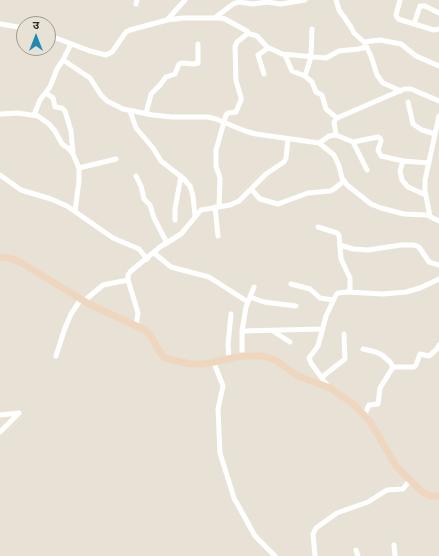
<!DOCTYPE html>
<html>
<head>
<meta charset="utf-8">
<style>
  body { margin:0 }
  #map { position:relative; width:439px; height:556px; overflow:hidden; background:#e8e2d6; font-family:Arial,"Noto Sans Devanagari",sans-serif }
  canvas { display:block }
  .north { position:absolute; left:16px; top:16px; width:40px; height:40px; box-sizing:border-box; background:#e8e2d6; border:1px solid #9e9a91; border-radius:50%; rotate:0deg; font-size:11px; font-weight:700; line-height:16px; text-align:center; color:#2f2d29 }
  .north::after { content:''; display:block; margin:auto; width:14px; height:18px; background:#1d8ab0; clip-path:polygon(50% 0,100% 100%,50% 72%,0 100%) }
</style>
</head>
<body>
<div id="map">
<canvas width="439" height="556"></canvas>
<div class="north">उ</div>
</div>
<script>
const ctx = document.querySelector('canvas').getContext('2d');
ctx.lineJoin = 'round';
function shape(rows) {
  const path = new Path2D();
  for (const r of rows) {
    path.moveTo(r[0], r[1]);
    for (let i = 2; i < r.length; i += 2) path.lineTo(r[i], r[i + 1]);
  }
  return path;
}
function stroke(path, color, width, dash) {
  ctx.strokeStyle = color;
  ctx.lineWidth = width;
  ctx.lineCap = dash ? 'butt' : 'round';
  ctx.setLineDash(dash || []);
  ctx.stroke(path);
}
const street = shape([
  [336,0,339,10,351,27,354,33,364,42,371,56,377,75,383,83,401,91],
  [400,0,396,15,398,19,434,30,439,29],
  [136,4,137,0],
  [216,17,233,4,239,2,253,4,267,2,281,4,305,0],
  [167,20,185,0],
  [0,24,24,28],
  [414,24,420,6,425,6,439,13],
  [247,33,257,36,267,47,282,54,326,58,339,51,358,49,367,47],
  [48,35,90,51,106,55,112,52,126,32,130,30,167,20,183,18,220,18,225,19,245,30,247,31,246,35,237,42,235,47,236,81,241,97,241,100,236,112,228,113,226,115,216,150,216,166,220,178,219,207],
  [364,42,380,40,401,44,416,56,439,66],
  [285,55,292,71,305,76,312,82,316,92,322,95,326,109,337,118],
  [63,60,90,78,101,95,107,101,123,109,153,115,172,117,208,117,216,119,245,131,256,134,319,143,334,155,339,166,342,178,347,185,371,204,381,208,404,214,427,215,439,221],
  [264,74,258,55,268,48],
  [305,76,311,57,312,29],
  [46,93,53,98,55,107,62,108,65,111,71,131,73,154],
  [408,102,413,124,422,130,435,134],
  [130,111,136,128,153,148,161,161,184,179,190,186,193,196,195,216],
  [0,114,18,113,38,116,49,124,55,131,62,144,69,149,73,154,79,168,79,181,75,211],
  [146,114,151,94,160,85,166,77,175,74,179,64,182,63,194,64,198,63,198,44],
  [34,115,40,100,50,87,57,69,63,60,71,44],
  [336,135,334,122,337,118,404,89,411,89,439,101],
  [353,142,367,170],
  [319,143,329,136,336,135,353,142,378,137,380,138,381,141,378,150,381,156,403,161,429,163],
  [403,161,400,171,402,180,408,187,426,195],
  [79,168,116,159],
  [0,175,21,190,51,199,67,206,113,238,139,249,147,259],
  [136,176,141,186,144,199,150,205,154,218,167,243],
  [251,189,260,199,278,204,308,193,330,191,334,189,344,181],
  [215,207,218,236],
  [430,216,425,191,425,180,439,116],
  [175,220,175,209,181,176],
  [318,227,337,233,339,235,341,259,350,278,350,292],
  [340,245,353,249,368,250,401,245,414,245,419,247,429,262,439,265],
  [154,253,171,267,209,277,248,302],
  [291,284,310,289,320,298,333,300],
  [250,297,264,302,296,306],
  [84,301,103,285,128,280],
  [136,326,138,313,128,280,128,275,131,271,160,247,181,234,201,210,230,205,239,201,266,174,284,162,286,158,288,139],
  [242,331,322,329],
  [273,331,290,342],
  [363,349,376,352,382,355,390,362,393,367],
  [56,356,65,328,71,314,81,299],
  [242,356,242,331,246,307,254,287],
  [229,359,228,345,231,314],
  [214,363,223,386,218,409,220,453,234,498,255,536,275,556],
  [322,377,345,359,344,334],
  [329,388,311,363,309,358,318,346,326,316,336,295,338,293,347,292,383,294,406,292,420,288,439,279],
  [365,414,369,405,378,404,380,388,393,367,414,367,416,365,420,354,429,356,436,350,439,345],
  [0,415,19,413,0,432],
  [394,545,395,556],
  [356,550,358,556],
  [315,556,313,534,316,528,337,513,368,502,387,490,403,489,410,480]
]);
const secondary = shape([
  [0,257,13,259,20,262,89,304,145,330,150,335,163,357,168,359,191,364,204,364,242,356,264,356,277,361,298,376,330,388,353,404,369,420,396,466,421,491,430,496,439,496]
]);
stroke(street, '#fff', 5);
stroke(secondary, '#efd6be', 7);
</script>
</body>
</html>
